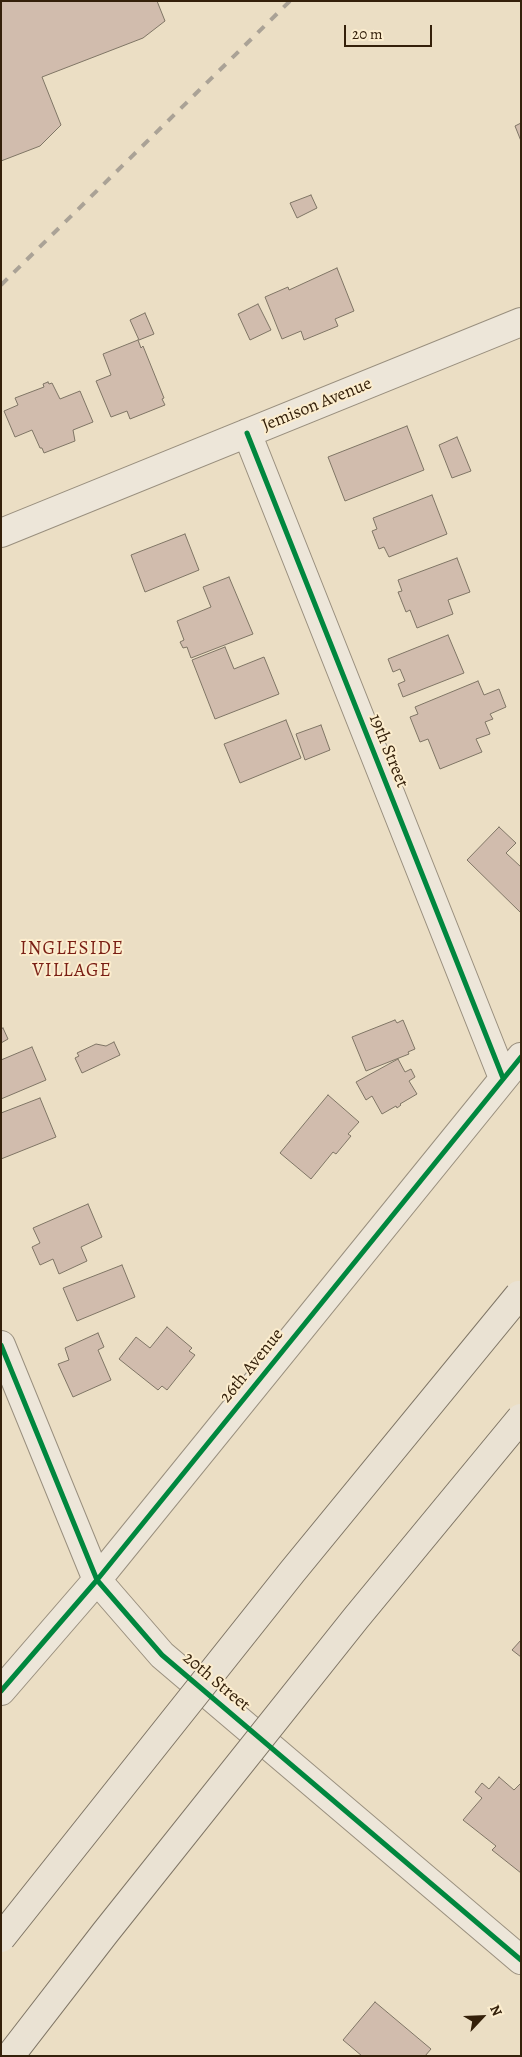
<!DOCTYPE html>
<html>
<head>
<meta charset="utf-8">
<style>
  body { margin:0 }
  #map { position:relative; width:522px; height:2057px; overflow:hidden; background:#ebdec4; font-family:Alegreya,serif }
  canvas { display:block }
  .frame { position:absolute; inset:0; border:2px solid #34200a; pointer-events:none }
  .north { position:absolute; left:457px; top:1992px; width:50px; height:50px; -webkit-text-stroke:4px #fcedce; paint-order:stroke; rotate:65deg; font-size:14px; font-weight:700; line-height:20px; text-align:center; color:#34200a }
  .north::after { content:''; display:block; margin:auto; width:18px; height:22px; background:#34200a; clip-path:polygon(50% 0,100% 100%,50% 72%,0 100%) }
  .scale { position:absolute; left:344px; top:25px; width:88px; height:22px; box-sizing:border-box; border:2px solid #34200a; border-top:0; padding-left:6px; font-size:15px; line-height:18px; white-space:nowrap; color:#34200a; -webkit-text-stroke:4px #fcedce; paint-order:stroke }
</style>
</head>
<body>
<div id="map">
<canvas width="522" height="2057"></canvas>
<div class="frame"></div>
<div class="north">N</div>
<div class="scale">20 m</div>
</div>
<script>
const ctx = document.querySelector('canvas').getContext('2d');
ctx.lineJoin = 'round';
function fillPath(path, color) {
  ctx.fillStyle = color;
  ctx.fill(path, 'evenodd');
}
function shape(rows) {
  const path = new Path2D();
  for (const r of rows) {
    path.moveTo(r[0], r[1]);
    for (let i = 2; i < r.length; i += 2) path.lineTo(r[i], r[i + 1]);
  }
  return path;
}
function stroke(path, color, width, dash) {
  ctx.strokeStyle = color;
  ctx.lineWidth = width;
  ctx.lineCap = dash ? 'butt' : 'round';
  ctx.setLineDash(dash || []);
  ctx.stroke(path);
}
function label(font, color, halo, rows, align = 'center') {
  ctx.font = font + ' Alegreya,serif';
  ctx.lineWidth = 4;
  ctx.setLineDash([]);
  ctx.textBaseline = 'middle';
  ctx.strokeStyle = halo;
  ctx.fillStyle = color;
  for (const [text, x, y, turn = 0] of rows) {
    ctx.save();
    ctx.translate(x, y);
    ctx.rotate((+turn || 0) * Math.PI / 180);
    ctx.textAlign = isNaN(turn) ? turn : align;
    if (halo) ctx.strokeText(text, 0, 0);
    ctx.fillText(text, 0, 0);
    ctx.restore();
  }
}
const building = shape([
  [1,1,157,1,165,21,143,38,42,77,61,125,40,146,1,161,1,1],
  [521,123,521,141,515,126,521,123],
  [311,195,317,208,297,218,290,203,311,195],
  [337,268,354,311,335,319,338,326,304,340,301,331,282,339,265,297,288,287,289,290,337,268],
  [258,304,271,330,250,340,238,314,258,304],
  [145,313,154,334,139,340,130,320,145,313],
  [138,340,141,348,143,346,164,398,162,399,165,405,130,419,127,411,111,417,96,381,111,375,103,354,138,340],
  [48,382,49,384,52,383,60,399,80,391,93,422,73,430,75,441,44,453,42,448,40,448,32,430,15,437,4,411,18,405,15,398,44,387,43,384,48,382],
  [407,426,424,470,345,501,328,457,407,426],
  [457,437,471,471,452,478,439,445,457,437],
  [432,495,447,534,389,557,384,547,379,549,372,531,377,529,373,518,432,495],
  [185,534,199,570,145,592,131,555,185,534],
  [457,558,470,592,448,600,453,614,417,628,410,610,406,612,398,592,402,591,398,580,457,558],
  [229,577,253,634,191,658,187,647,183,648,180,642,184,640,177,621,211,607,203,587,229,577],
  [448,635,464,673,403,697,398,684,405,681,400,669,393,672,388,659,448,635],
  [225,647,234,669,264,657,279,694,215,719,192,660,225,647],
  [478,681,484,695,499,689,506,707,490,714,493,719,485,722,490,734,476,739,482,752,440,769,428,739,420,742,410,717,418,714,415,707,478,681],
  [286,720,301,758,240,783,224,744,286,720],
  [321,725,330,750,305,760,296,734,321,725],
  [499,827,516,843,506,853,521,867,521,913,467,860,499,827],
  [395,1020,397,1023,403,1020,415,1049,408,1052,409,1054,366,1071,352,1037,395,1020],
  [3,1028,8,1039,1,1043,1,1029,3,1028],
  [114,1042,120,1055,82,1073,75,1058,79,1056,77,1053,96,1044,106,1046,114,1042],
  [32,1047,46,1080,1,1099,1,1060,32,1047],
  [398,1059,405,1072,411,1069,415,1077,409,1081,417,1094,400,1104,401,1105,397,1108,396,1106,382,1114,372,1096,366,1100,356,1082,398,1059],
  [328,1095,359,1122,348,1134,351,1136,336,1154,333,1152,311,1179,280,1153,328,1095],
  [40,1098,56,1137,1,1159,1,1113,40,1098],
  [88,1204,102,1237,81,1247,87,1261,59,1274,53,1259,40,1265,32,1247,40,1243,33,1228,88,1204],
  [122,1265,135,1297,77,1321,63,1288,122,1265],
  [167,1327,192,1348,189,1351,195,1355,167,1390,162,1386,158,1390,119,1359,136,1337,150,1348,167,1327],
  [98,1333,104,1347,98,1350,111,1380,73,1397,58,1364,69,1360,65,1348,98,1333],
  [521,1640,521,1657,512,1650,521,1640],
  [499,1777,514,1790,521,1783,521,1873,492,1850,496,1846,463,1820,482,1798,475,1792,482,1783,489,1789,499,1777],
  [375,2002,431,2049,425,2056,362,2056,343,2040,375,2002]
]);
const minor = shape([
  [247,433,503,1078],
  [1,533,521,322],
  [1,1345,97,1580,162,1655,521,1960],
  [1,1691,97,1580,521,1057]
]);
const rail = shape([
  [1,285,290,1]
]);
const highwayBridge = shape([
  [1,1938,292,1572,519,1295],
  [10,2056,105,1933,356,1618,521,1418]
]);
const cycleway = shape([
  [247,433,503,1078],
  [1,1345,97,1580,162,1655,521,1960],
  [1,1691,97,1580,521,1057]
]);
const streetNames = [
  ["Jemison Avenue",317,405,-22],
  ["19th Street",388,751,68],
  ["26th Avenue",252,1366,-51],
  ["20th Street",216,1682,40]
];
const neighbourhoodNames = [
  ["INGLESIDE",72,949],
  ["VILLAGE",72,971]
];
fillPath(building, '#d1bcad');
stroke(building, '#7f7565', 1);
stroke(minor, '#998f7e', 30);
stroke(minor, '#ede6d9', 28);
stroke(rail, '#aaa296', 4, [9, 9]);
stroke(highwayBridge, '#7f7565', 30, []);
stroke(highwayBridge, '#eae2d3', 28);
stroke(cycleway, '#00873e', 5);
label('18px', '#34200a', '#fcedce', streetNames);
ctx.letterSpacing = '1px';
label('19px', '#7a1f14', '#fcedce', neighbourhoodNames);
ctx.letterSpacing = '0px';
</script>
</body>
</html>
